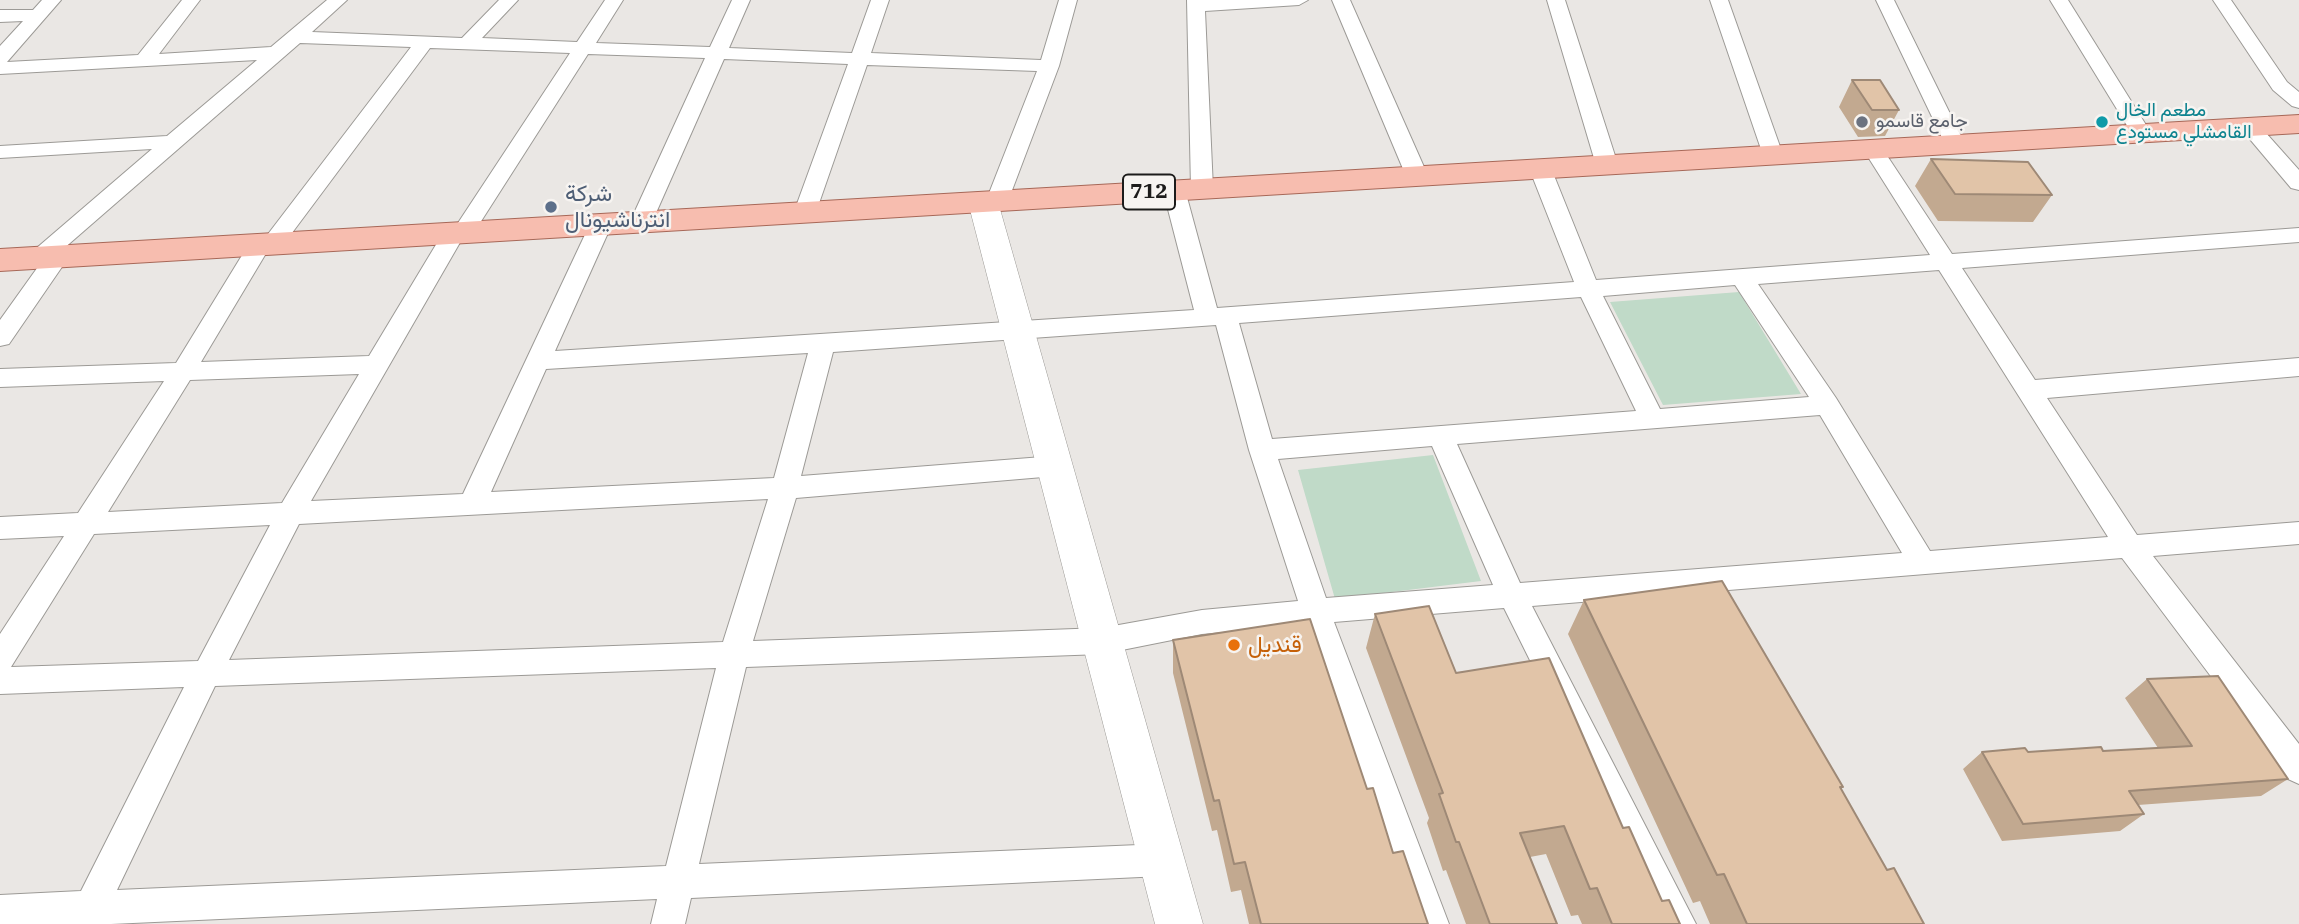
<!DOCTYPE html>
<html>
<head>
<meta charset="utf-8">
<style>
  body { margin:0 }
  canvas { display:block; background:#eae7e4 }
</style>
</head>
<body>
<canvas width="2299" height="924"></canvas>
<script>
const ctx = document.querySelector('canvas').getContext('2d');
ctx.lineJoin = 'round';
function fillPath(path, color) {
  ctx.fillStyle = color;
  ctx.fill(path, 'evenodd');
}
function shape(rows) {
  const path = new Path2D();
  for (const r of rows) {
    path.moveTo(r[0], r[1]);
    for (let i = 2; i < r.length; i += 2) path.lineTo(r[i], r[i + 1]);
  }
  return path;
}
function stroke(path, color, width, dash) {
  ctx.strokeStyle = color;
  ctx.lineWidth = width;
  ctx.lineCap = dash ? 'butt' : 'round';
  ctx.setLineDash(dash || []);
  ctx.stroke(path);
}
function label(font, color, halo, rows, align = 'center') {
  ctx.font = font + ' "IBM Plex Serif",Vazirmatn,serif';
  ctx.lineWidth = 5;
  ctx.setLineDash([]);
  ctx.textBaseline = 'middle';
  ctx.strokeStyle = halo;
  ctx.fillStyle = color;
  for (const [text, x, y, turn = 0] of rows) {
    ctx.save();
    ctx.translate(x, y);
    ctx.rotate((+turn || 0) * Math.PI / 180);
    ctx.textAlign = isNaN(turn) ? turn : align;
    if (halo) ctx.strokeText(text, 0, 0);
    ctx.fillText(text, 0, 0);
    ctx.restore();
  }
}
const green = shape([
  [1739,292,1801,394,1663,405,1610,302],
  [1433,455,1481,581,1335,599,1298,470]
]);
const street = shape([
  [42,0,61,0,7,62,138,55,182,0,200,0,159,54,271,47,327,0,347,0,312,32,462,38,499,0,518,0,482,38,577,42,605,0,623,0,596,43,710,47,732,0,750,0,729,48,852,53,871,0,889,0,871,53,1041,60,1059,0,1077,0,1059,66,1008,201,997,208,986,201,1037,71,867,65,816,212,805,219,794,212,848,64,724,59,652,222,649,227,641,229,633,227,630,222,705,58,588,54,471,237,462,239,311,501,463,494,590,224,593,219,601,217,609,219,612,224,555,351,1194,310,1163,190,1174,183,1185,190,1217,308,1574,282,1529,168,1540,162,1551,168,1596,280,1930,255,1863,149,1873,143,1880,145,1952,254,2299,228,2299,242,1962,268,2035,380,2299,358,2299,376,2047,398,2137,535,2299,522,2299,544,2153,556,2299,744,2299,784,2288,779,2122,558,1532,606,1696,924,1661,924,1504,608,1334,622,1449,924,1415,924,1306,624,1202,634,1102,654,746,667,699,864,1162,844,1174,849,1179,860,1174,871,1162,876,691,898,685,924,651,924,657,899,111,924,0,924,0,895,81,891,184,687,0,694,0,634,64,536,0,539,0,517,78,513,164,381,0,387,0,369,176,363,252,239,265,238,411,47,300,43,62,250,69,256,66,261,9,344,0,346,0,320,40,264,32,262,29,257,32,252,152,149,0,158,0,146,167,136,257,60,0,74,0,46,23,21,0,22,0,10,33,10,42,0],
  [430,48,570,53,456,226,446,228,369,356,201,362,268,250,280,249,430,48],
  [1939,270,2108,537,1930,551,1836,398,1758,284,1939,270],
  [1735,285,1809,397,1660,409,1603,296,1735,285],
  [1581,297,1636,411,1272,439,1239,323,1581,297],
  [1216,325,1249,450,1298,601,1202,610,1102,628,753,641,796,498,1055,476,1064,473,1068,466,1064,459,1055,456,801,476,833,352,1216,325],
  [808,353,774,478,491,492,546,369,808,353],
  [359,374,282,503,108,512,190,380,359,374],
  [1820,415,1902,553,1520,583,1457,444,1820,415],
  [1432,446,1493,585,1326,598,1278,459,1432,446],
  [768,499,723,642,229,660,299,524,768,499],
  [270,525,198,661,11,667,94,534,270,525],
  [716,668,666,866,117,890,215,686,716,668],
  [1187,0,1308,0,1299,5,1205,11,1213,189,1202,196,1191,189,1187,0],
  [1332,0,1350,0,1428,176,1424,181,1417,183,1406,176,1332,0],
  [1547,0,1565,0,1618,165,1614,170,1600,170,1596,165,1547,0],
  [1710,0,1728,0,1783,155,1780,159,1773,161,1763,155,1710,0],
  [1876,0,1894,0,1965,144,1962,148,1955,150,1945,144,1876,0],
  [2050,0,2068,0,2151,133,2148,137,2134,137,2050,0],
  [2213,0,2231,0,2287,82,2299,92,2299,108,2292,106,2273,90,2213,0],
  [2250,121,2257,123,2299,170,2299,190,2291,188,2243,131,2240,127,2250,121]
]);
const secondary = shape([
  [983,192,994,195,998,202,1203,924,1155,924,968,202,972,195,983,192]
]);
const primary = shape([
  [2299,115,2299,133,0,271,0,249,2299,115]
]);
const wall = shape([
  [1852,80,1899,110,1885,136,1858,137,1839,107],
  [1931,159,2052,195,2033,222,1938,221,1915,186],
  [1584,600,1843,787,1841,789,1887,870,1924,924,1710,924,1700,901,1693,903,1568,634],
  [1375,614,1456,673,1623,828,1662,901,1680,924,1582,924,1578,915,1571,916,1546,854,1530,857,1557,924,1466,924,1446,870,1443,871,1427,823,1429,818,1366,648],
  [1173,640,1367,789,1393,853,1428,924,1249,924,1241,890,1231,892,1217,830,1212,831,1173,673],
  [2147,679,2288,779,2261,796,2138,805,2144,814,2120,831,2002,841,1963,769,1982,752,2028,752,2103,751,2158,748,2125,698]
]);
const building = shape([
  [1852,80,1880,80,1899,110,1872,110,1852,80],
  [1931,159,2028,162,2052,195,1955,194,1931,159],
  [1722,581,1843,787,1840,787,1887,870,1894,868,1924,924,1747,924,1724,874,1717,875,1584,600,1722,581],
  [1429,606,1456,673,1549,658,1623,828,1629,827,1662,901,1669,900,1680,924,1612,924,1597,888,1590,889,1564,826,1520,833,1557,924,1490,924,1459,842,1456,842,1439,794,1443,793,1375,614,1429,606],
  [1310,619,1367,789,1373,788,1393,853,1403,851,1428,924,1261,924,1245,862,1234,864,1219,800,1214,801,1173,640,1310,619],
  [2218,676,2288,779,2129,791,2144,814,2023,824,1982,752,2025,748,2028,752,2101,747,2103,751,2192,746,2147,679,2218,676]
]);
const markers = [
  [1862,122,7,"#6b7280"],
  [2102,122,7,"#0f9aa8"],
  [551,207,7,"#5c6f8a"],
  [1234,645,7,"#e8710a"]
];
const farCulturenames = [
  ["مطعم الخال",2116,111],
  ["القامشلي مستودع",2116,133]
];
const farWorshipnames = [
  ["جامع قاسمو",1876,122]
];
const shields = [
  [1149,192,52]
];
const shieldNames = [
  ["712",1149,192]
];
const serviceNames = [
  ["شركة",565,194],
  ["انترناشيونال",565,220]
];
const foodNames = [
  ["قنديل",1248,645]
];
fillPath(green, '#c0dac8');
stroke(street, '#9c9a96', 2);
stroke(secondary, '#9c9a96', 1);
stroke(primary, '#a76858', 2);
fillPath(street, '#fff');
fillPath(secondary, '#fff');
fillPath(primary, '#f7bdaf');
fillPath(wall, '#c2a990');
fillPath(building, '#e1c4a8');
stroke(building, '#9e8976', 2);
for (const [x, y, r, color] of markers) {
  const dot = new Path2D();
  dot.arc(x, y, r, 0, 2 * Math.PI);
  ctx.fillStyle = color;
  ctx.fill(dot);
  stroke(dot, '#f7f4f1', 2.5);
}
label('19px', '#0d838f', '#f7f4f1', farCulturenames, 'left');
label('19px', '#5b616d', '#f7f4f1', farWorshipnames, 'left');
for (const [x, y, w] of shields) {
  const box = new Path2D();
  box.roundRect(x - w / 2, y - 17.5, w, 35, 5);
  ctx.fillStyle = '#f7f4f1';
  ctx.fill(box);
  stroke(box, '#1d1c1b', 2);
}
label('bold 21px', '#1d1c1b', null, shieldNames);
label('23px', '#4e5e75', '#f7f4f1', serviceNames, 'left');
label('23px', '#c56008', '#f7f4f1', foodNames, 'left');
</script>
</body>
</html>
